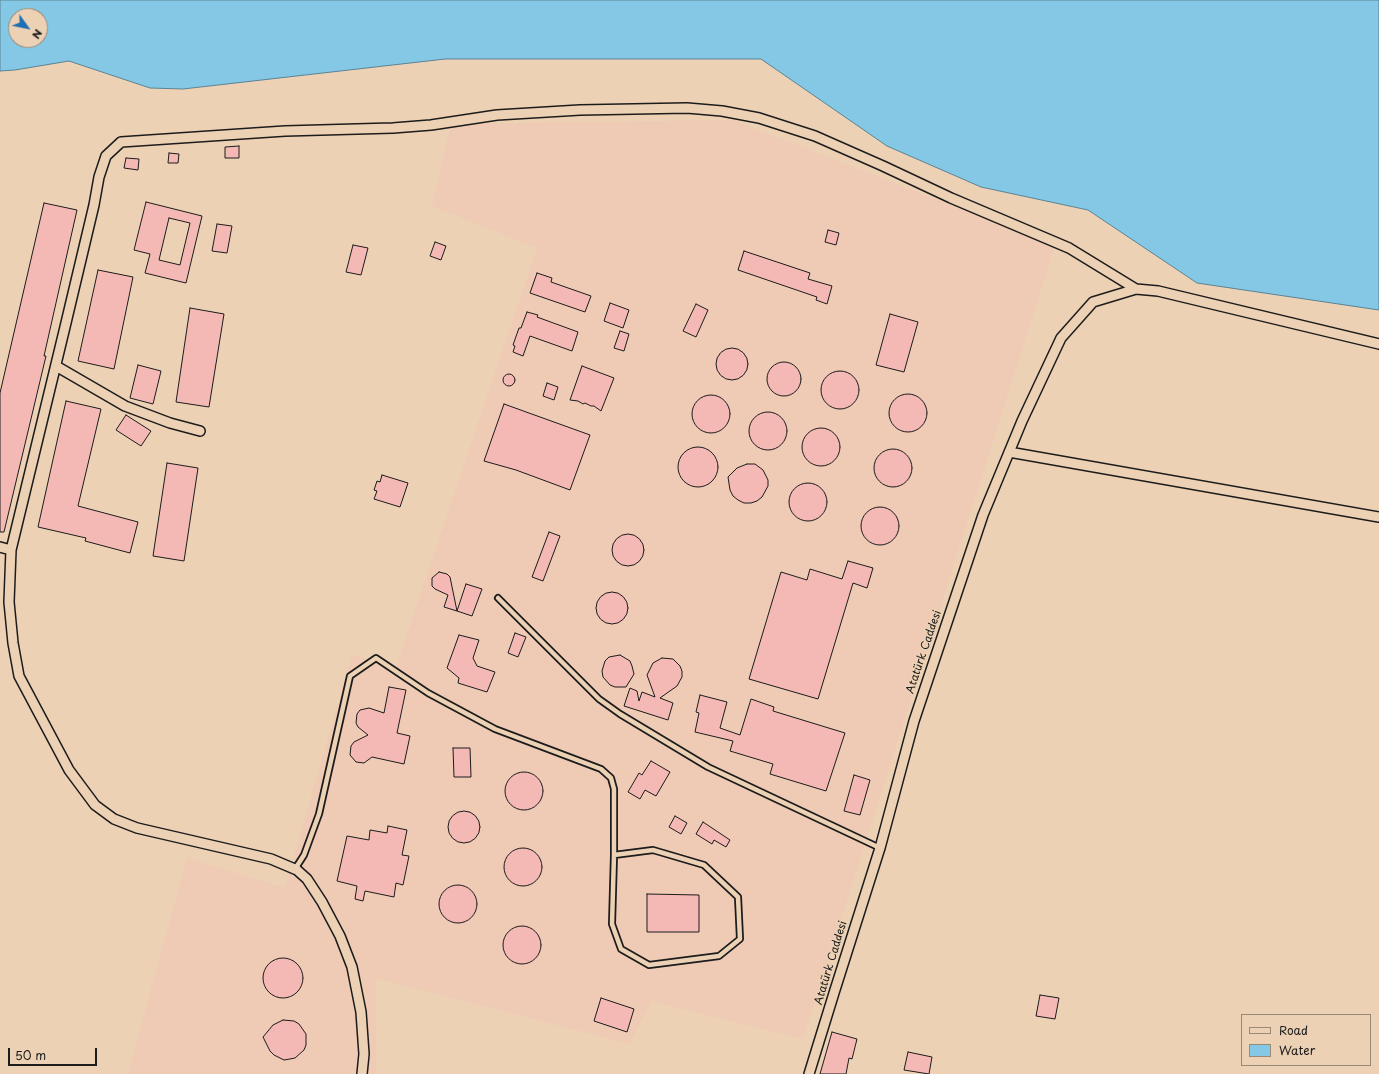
<!DOCTYPE html>
<html>
<head>
<meta charset="utf-8">
<style>
  body { margin:0 }
  #map { position:relative; width:1379px; height:1074px; overflow:hidden; background:#edd1b4; font-family:"Playpen Sans",sans-serif }
  canvas { display:block }
  .legend { position:absolute; left:1241px; top:1014px; width:130px; height:52px; box-sizing:border-box; background:#edd1b4; border:1px solid #998977; margin:0; padding:5px 7px; list-style:none; font-size:12px; color:#1c1c1c }
  .legend li { display:flex; align-items:center; gap:8px; height:20px }
  .legend b { width:20px; border:1px solid #998977 }
  .north { position:absolute; left:8px; top:8px; width:40px; height:40px; box-sizing:border-box; background:#edd1b4; border:1px solid #998977; border-radius:50%; rotate:123deg; font-size:11px; font-weight:700; line-height:16px; text-align:center; color:#1c1c1c }
  .north::after { content:''; display:block; margin:auto; width:14px; height:18px; background:#1f6fb2; clip-path:polygon(50% 0,100% 100%,50% 72%,0 100%) }
  .scale { position:absolute; left:8px; top:1048px; width:89px; height:18px; box-sizing:border-box; border:2px solid #1c1c1c; border-top:0; padding-left:5px; font-size:12px; line-height:14px; white-space:nowrap; color:#1c1c1c; -webkit-text-stroke:3px #edd1b4; paint-order:stroke }
</style>
</head>
<body>
<div id="map">
<canvas width="1379" height="1074"></canvas>
<ul class="legend">
<li><b style="height:5px;background:#edd1b4"></b>Road</li>
<li><b style="height:11px;background:#84c8e5"></b>Water</li>
</ul>
<div class="north">N</div>
<div class="scale">50 m</div>
</div>
<script>
const ctx = document.querySelector('canvas').getContext('2d');
ctx.lineJoin = 'round';
function fillPath(path, color) {
  ctx.fillStyle = color;
  ctx.fill(path, 'evenodd');
}
function shape(rows) {
  const path = new Path2D();
  for (const r of rows) {
    if (r.length === 3) {
      path.moveTo(r[0] + r[2], r[1]);
      path.arc(r[0], r[1], r[2], 0, 2 * Math.PI);
      continue;
    }
    path.moveTo(r[0], r[1]);
    for (let i = 2; i < r.length; i += 2) path.lineTo(r[i], r[i + 1]);
  }
  return path;
}
function stroke(path, color, width, dash) {
  ctx.strokeStyle = color;
  ctx.lineWidth = width;
  ctx.lineCap = dash ? 'butt' : 'round';
  ctx.setLineDash(dash || []);
  ctx.stroke(path);
}
function label(font, color, halo, rows, align = 'center') {
  ctx.font = font + ' "Playpen Sans",sans-serif';
  ctx.lineWidth = 3;
  ctx.setLineDash([]);
  ctx.textBaseline = 'middle';
  ctx.strokeStyle = halo;
  ctx.fillStyle = color;
  for (const [text, x, y, turn = 0] of rows) {
    ctx.save();
    ctx.translate(x, y);
    ctx.rotate((+turn || 0) * Math.PI / 180);
    ctx.textAlign = isNaN(turn) ? turn : align;
    if (halo) ctx.strokeText(text, 0, 0);
    ctx.fillText(text, 0, 0);
    ctx.restore();
  }
}
const built = shape([
  [733,120,1055,246,803,1039,651,1001,630,1044,376,978,376,1074,128,1074,187,858,285,888,352,655,396,667,537,248,432,206,451,124]
]);
const water = shape([
  [0,0,1379,0,1379,310,1197,283,1088,210,981,187,887,146,761,59,445,59,183,89,150,88,69,61,15,70,0,71,0,0],
  [16,16,40,16,40,40,16,40,16,16]
]);
const building = shape([
  [239,146,239,158,225,158,225,147,239,146],
  [169,153,179,154,178,163,168,163,169,153],
  [126,158,139,159,138,170,124,168,126,158],
  [146,202,202,216,186,283,145,273,150,254,134,250,146,202],
  [169,218,190,223,180,265,159,260,169,218],
  [44,203,77,210,44,356,46,356,4,532,0,532,0,393,44,203],
  [217,224,232,226,227,253,212,251,217,224],
  [828,230,839,233,836,245,825,242,828,230],
  [435,242,446,246,441,260,430,256,435,242],
  [353,245,368,248,361,275,346,272,353,245],
  [744,251,810,273,808,279,832,286,827,304,816,300,817,297,738,270,744,251],
  [98,270,133,277,114,369,78,361,98,270],
  [537,273,552,278,551,282,591,296,585,312,530,293,537,273],
  [610,303,629,310,623,328,604,321,610,303],
  [696,304,708,310,696,337,683,331,696,304],
  [190,308,224,314,209,407,176,402,190,308],
  [527,312,538,315,537,317,578,332,572,351,530,336,523,356,513,352,515,346,513,345,519,328,521,328,527,312],
  [890,314,918,322,904,372,876,365,890,314],
  [620,331,629,334,624,351,614,348,620,331],
  [732,364,16],
  [784,379,17],
  [138,365,161,371,153,404,130,398,138,365],
  [582,366,614,378,601,411,594,406,591,406,585,403,583,404,578,401,570,400,582,366],
  [840,390,19],
  [509,380,6],
  [547,383,558,387,554,400,543,396,547,383],
  [908,413,19],
  [711,414,19],
  [66,401,101,409,78,506,138,522,130,553,85,541,86,538,38,527,66,401],
  [504,404,590,435,570,490,516,470,484,461,504,404],
  [768,431,19],
  [126,415,151,431,141,446,116,430,126,415],
  [821,447,19],
  [698,467,20],
  [893,468,19],
  [167,463,198,468,184,561,153,556,167,463],
  [747,464,755,464,763,470,768,480,768,486,762,497,757,501,751,503,744,503,738,500,733,496,730,490,728,477,737,468,747,464],
  [382,475,408,483,400,507,374,499,377,491,374,490,377,481,380,482,382,475],
  [808,502,19],
  [880,526,19],
  [549,532,560,536,543,581,532,577,549,532],
  [628,550,16],
  [848,561,873,568,867,588,853,583,818,699,749,679,781,572,807,580,810,569,842,579,848,561],
  [439,572,447,574,450,577,457,611,444,607,448,595,435,589,432,586,432,578,439,572],
  [466,584,482,589,472,616,457,611,466,584],
  [612,608,16],
  [515,633,526,637,518,657,508,653,515,633],
  [459,635,479,640,473,658,477,666,495,672,487,692,458,683,459,678,447,668,459,635],
  [620,655,630,661,632,666,634,674,626,687,615,687,610,685,603,677,602,671,605,661,609,657,620,655],
  [662,658,673,659,680,666,682,671,682,677,677,686,660,698,673,703,668,720,624,706,630,688,637,691,639,701,642,692,655,697,647,675,653,663,662,658],
  [389,687,406,690,397,733,410,736,404,764,372,757,364,763,356,762,350,755,351,746,354,742,368,735,358,727,356,723,357,714,360,710,369,708,384,713,389,687],
  [700,695,727,702,720,728,740,735,751,699,774,707,773,711,845,733,826,791,770,774,773,764,730,751,733,741,695,732,699,713,696,712,700,695],
  [453,748,470,748,471,777,454,777,453,748],
  [651,761,670,772,656,796,645,790,640,799,628,792,639,773,642,775,651,761],
  [524,791,19],
  [854,775,870,780,860,815,844,811,854,775],
  [464,827,16],
  [675,816,687,823,681,834,669,827,675,816],
  [703,822,730,840,726,847,714,840,712,844,696,834,703,822],
  [388,826,407,830,402,855,409,856,403,885,396,883,394,897,365,891,363,901,355,899,357,886,337,881,347,836,369,840,370,830,387,833,388,826],
  [523,867,19],
  [458,904,19],
  [647,894,699,895,699,932,647,932,647,894],
  [522,945,19],
  [283,978,20],
  [1040,995,1059,998,1055,1019,1036,1016,1040,995],
  [601,998,634,1009,627,1032,594,1021,601,998],
  [283,1020,294,1021,299,1024,306,1034,306,1045,304,1050,295,1058,290,1059,284,1060,274,1055,270,1051,263,1037,273,1025,283,1020],
  [832,1032,857,1039,852,1059,849,1058,846,1074,820,1074,832,1032],
  [908,1052,932,1057,929,1074,904,1070,908,1052]
]);
const lane = shape([
  [498,598,599,699,620,714,708,767,880,848],
  [295,869,304,855,319,814,350,676,376,658,428,693,495,729,601,769,611,778,614,789,614,855,612,924,621,949,649,965,719,956,740,939,738,897,704,865,653,850,614,855]
]);
const street = shape([
  [56,366,125,406,170,423,200,431],
  [1009,452,1379,517],
  [0,547,11,550],
  [362,1074,364,1054,361,1012,352,967,340,936,322,902,307,879,297,870,271,859,137,828,114,819,95,805,69,770,19,676,13,643,9,602,11,550,65,327,94,205,99,177,106,156,121,142,285,131,393,128,431,125,497,115,580,110,687,108,722,111,759,118,815,136,883,166,951,198,1069,248,1136,289,1158,291,1379,344],
  [809,1074,834,993,880,848,914,721,983,515,1022,421,1061,338,1093,302,1136,289]
]);
const streetNames = [
  ["Atatürk Caddesi",924,652,-71],
  ["Atatürk Caddesi",831,963,-73]
];
fillPath(built, '#efcab4');
fillPath(water, '#84c8e5');
stroke(water, '#5a8395', 1);
fillPath(building, '#f5b9b5');
stroke(building, '#1c1c1c', 1);
stroke(lane, '#1c1c1c', 8);
stroke(street, '#1c1c1c', 12);
stroke(lane, '#edd1b4', 4.5);
stroke(street, '#edd1b4', 9);
label('11px', '#1c1c1c', '#edd1b4', streetNames);
</script>
</body>
</html>
